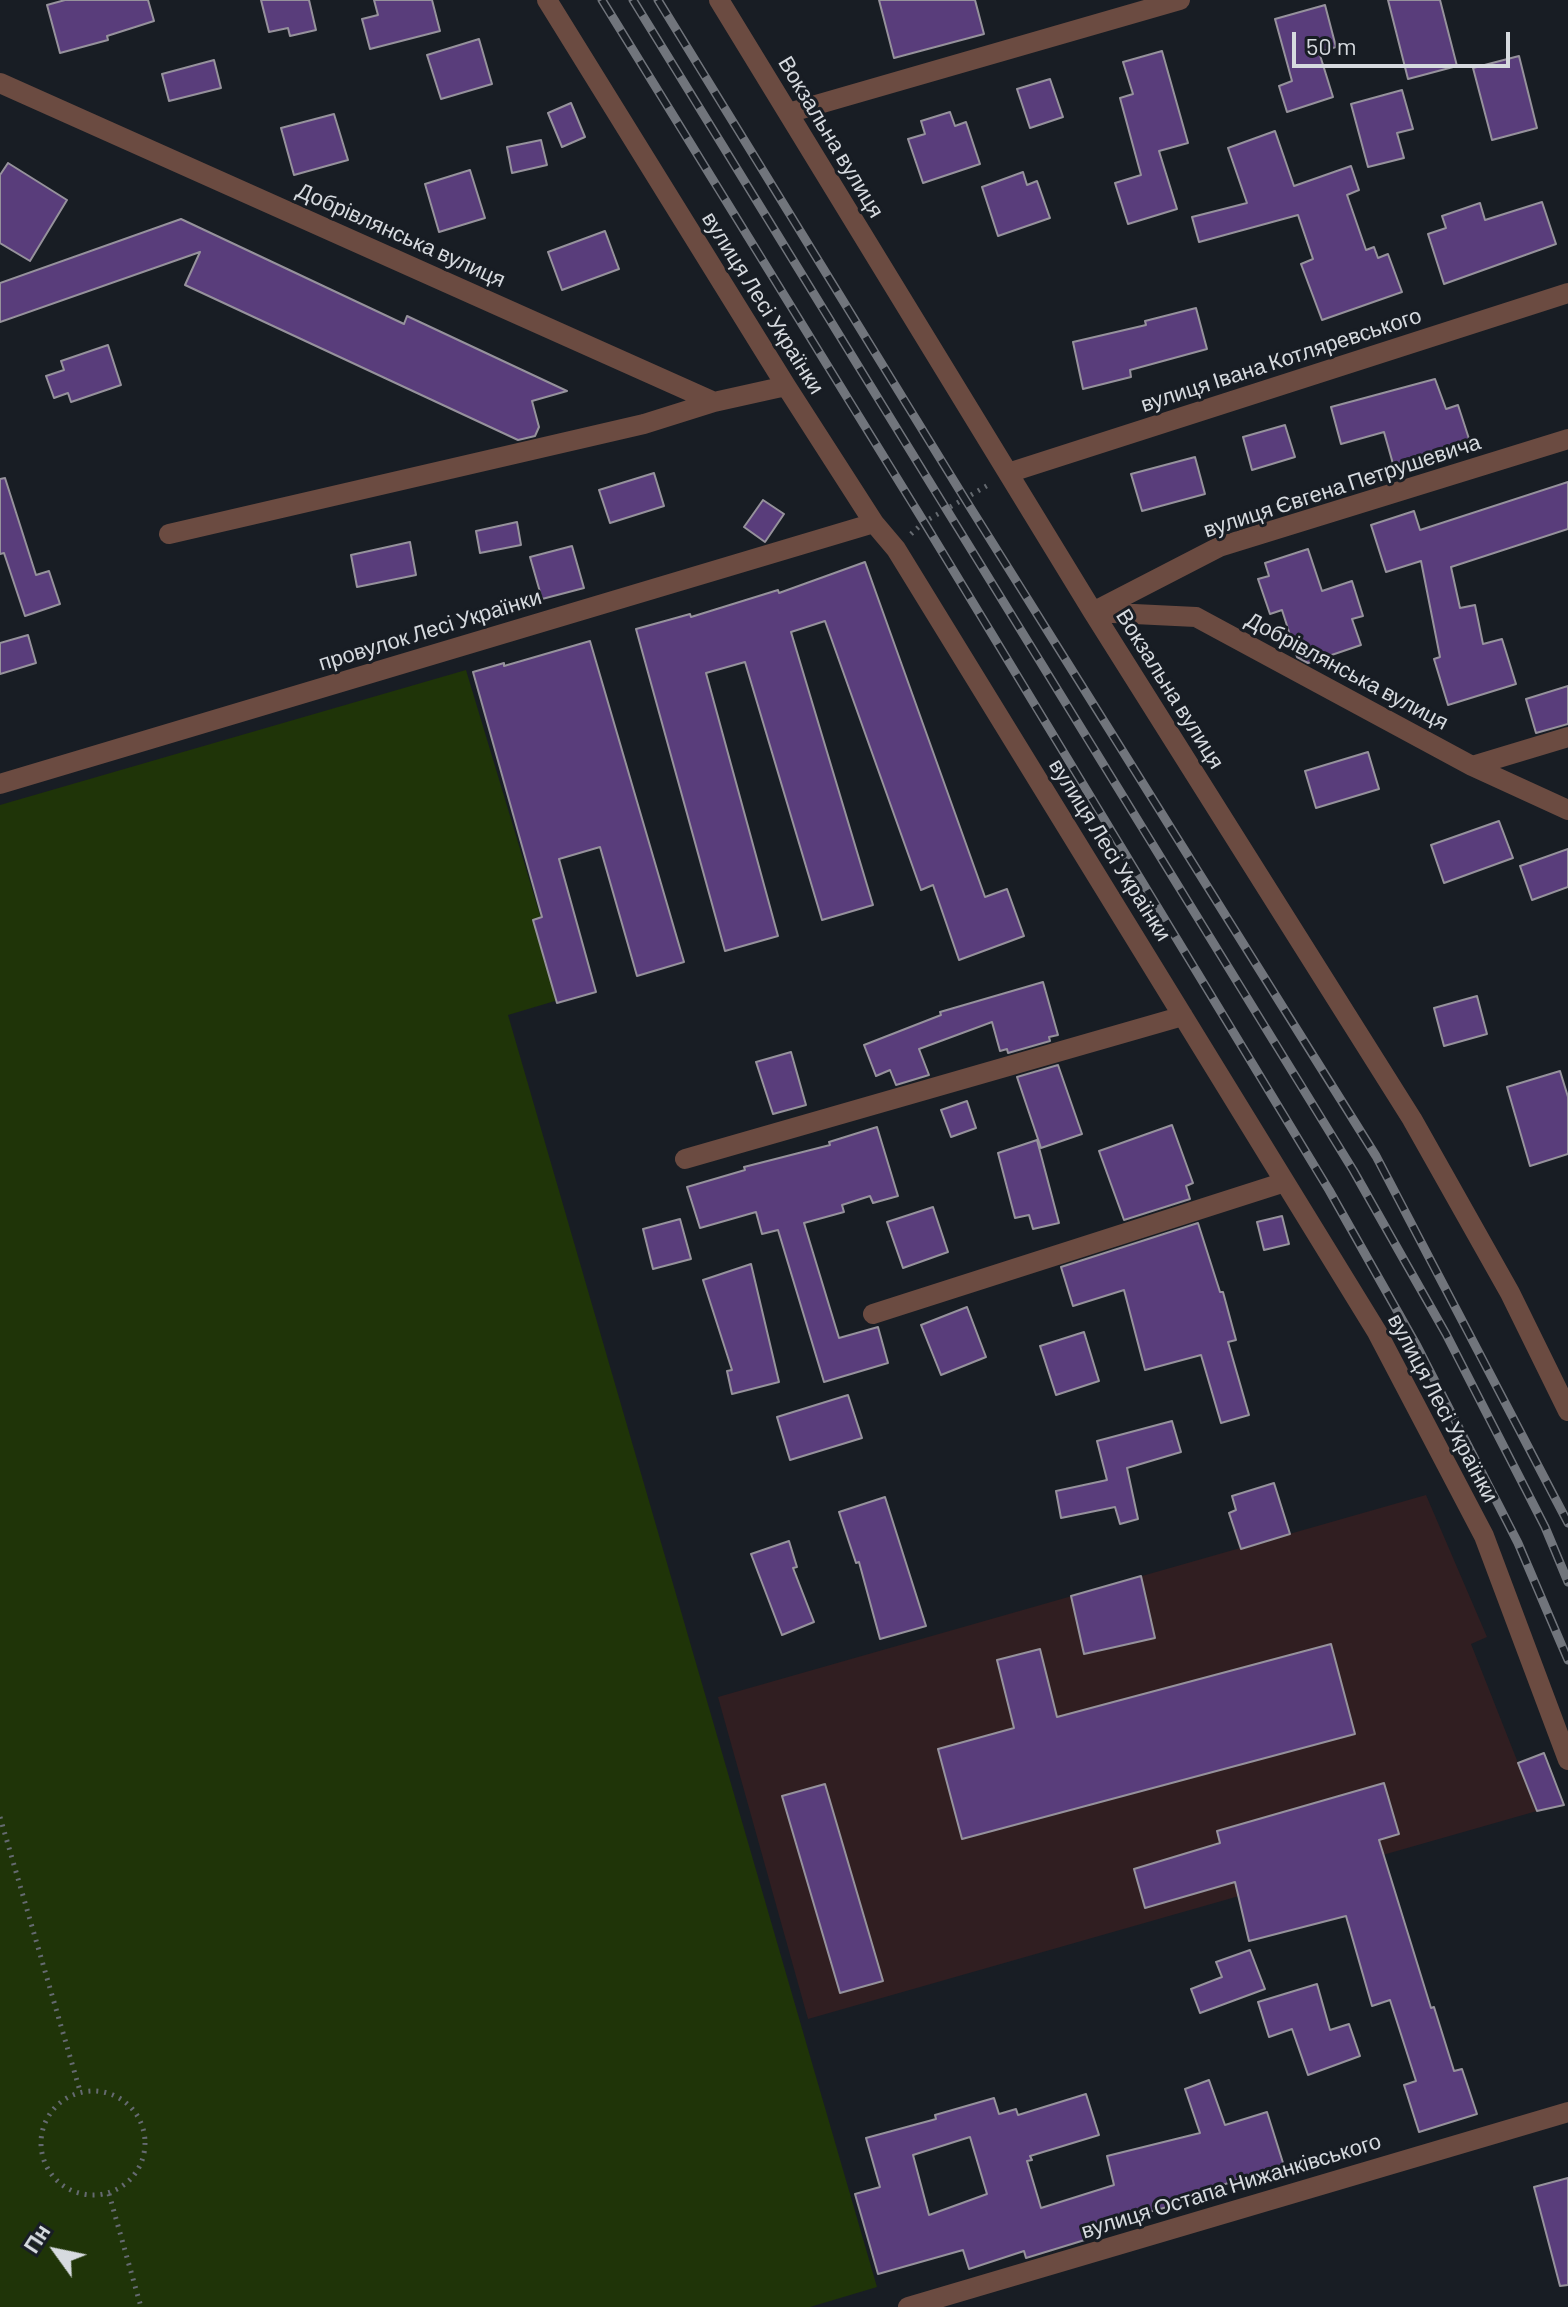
<!DOCTYPE html>
<html>
<head>
<meta charset="utf-8">
<style>
  body { margin:0 }
  #map { position:relative; width:1568px; height:2307px; overflow:hidden; background:#181d24; font-family:Barlow,sans-serif }
  canvas { display:block }
  .north { position:absolute; left:16px; top:2211px; width:80px; height:80px; -webkit-text-stroke:6px #181d24; paint-order:stroke; rotate:303deg; font-size:22px; font-weight:700; line-height:32px; text-align:center; color:#d6dadf }
  .north::after { content:''; display:block; margin:auto; width:28px; height:36px; background:#d6dadf; clip-path:polygon(50% 0,100% 100%,50% 72%,0 100%) }
  .scale { position:absolute; left:1292px; top:32px; width:218px; height:36px; box-sizing:border-box; border:4px solid #d6dadf; border-top:0; padding-left:10px; font-size:24px; line-height:28px; white-space:nowrap; color:#d6dadf; -webkit-text-stroke:6px #181d24; paint-order:stroke }
</style>
</head>
<body>
<div id="map">
<canvas width="1568" height="2307"></canvas>
<div class="north">Пн</div>
<div class="scale">50 m</div>
</div>
<script>
const ctx = document.querySelector('canvas').getContext('2d');
ctx.lineJoin = 'round';
function fillPath(path, color) {
  ctx.fillStyle = color;
  ctx.fill(path, 'evenodd');
}
function shape(rows) {
  const path = new Path2D();
  for (const r of rows) {
    if (r.length === 3) {
      path.moveTo(r[0] + r[2], r[1]);
      path.arc(r[0], r[1], r[2], 0, 2 * Math.PI);
      continue;
    }
    path.moveTo(r[0], r[1]);
    for (let i = 2; i < r.length; i += 2) path.lineTo(r[i], r[i + 1]);
  }
  return path;
}
function stroke(path, color, width, dash) {
  ctx.strokeStyle = color;
  ctx.lineWidth = width;
  ctx.lineCap = dash ? 'butt' : 'round';
  ctx.setLineDash(dash || []);
  ctx.stroke(path);
}
function label(font, color, halo, rows, align = 'center') {
  ctx.font = font + ' Barlow,sans-serif';
  ctx.lineWidth = 6;
  ctx.setLineDash([]);
  ctx.textBaseline = 'middle';
  ctx.strokeStyle = halo;
  ctx.fillStyle = color;
  for (const [text, x, y, turn = 0] of rows) {
    ctx.save();
    ctx.translate(x, y);
    ctx.rotate((+turn || 0) * Math.PI / 180);
    ctx.textAlign = isNaN(turn) ? turn : align;
    if (halo) ctx.strokeText(text, 0, 0);
    ctx.fillText(text, 0, 0);
    ctx.restore();
  }
}
const commercial = shape([
  [1426,1495,1487,1637,1471,1644,1537,1811,808,2019,718,1697]
]);
const green = shape([
  [466,670,565,998,508,1015,877,2287,810,2307,0,2307,0,805]
]);
const building = shape([
  [65,0,148,0,154,21,107,36,108,40,60,53,47,5,65,0],
  [261,0,309,0,316,30,290,36,288,28,269,32,261,0],
  [374,0,432,0,440,31,370,49,362,19,378,15,374,0],
  [879,0,975,0,984,34,894,58,879,0],
  [1388,0,1440,0,1457,66,1408,79,1388,0],
  [1325,5,1336,47,1319,52,1333,97,1287,112,1279,86,1292,81,1275,19,1325,5],
  [479,39,492,84,441,99,427,55,479,39],
  [1162,51,1188,143,1159,151,1177,209,1128,224,1115,183,1141,175,1120,98,1133,94,1123,62,1162,51],
  [1519,56,1537,128,1492,140,1473,68,1519,56],
  [214,60,221,88,169,101,162,74,214,60],
  [1050,79,1063,117,1030,128,1017,89,1050,79],
  [1402,90,1413,129,1397,133,1404,158,1368,167,1351,104,1402,90],
  [571,103,585,137,562,147,548,113,571,103],
  [950,112,955,126,966,122,980,164,923,183,908,139,925,134,921,121,950,112],
  [334,114,348,160,294,175,281,128,334,114],
  [1275,131,1294,186,1351,166,1359,190,1347,195,1366,250,1374,247,1378,258,1388,254,1402,292,1322,320,1301,264,1313,259,1298,215,1199,242,1192,217,1247,203,1228,148,1275,131],
  [541,140,547,165,512,173,507,147,541,140],
  [8,163,67,200,30,261,0,243,0,175,8,163],
  [470,170,485,218,439,232,425,184,470,170],
  [1023,172,1027,185,1037,181,1050,218,998,236,982,187,1023,172],
  [1542,202,1556,244,1444,284,1428,234,1446,228,1442,216,1480,203,1485,220,1542,202],
  [181,219,404,324,407,316,567,391,532,401,539,427,535,436,518,440,185,285,200,252,0,322,0,283,181,219],
  [605,231,619,269,562,290,548,252,605,231],
  [1196,308,1207,349,1130,370,1131,377,1083,389,1073,342,1146,325,1145,321,1196,308],
  [108,345,121,385,71,402,68,393,54,398,46,376,64,370,61,361,108,345],
  [1435,379,1446,409,1458,405,1472,448,1395,471,1384,432,1341,444,1331,407,1435,379],
  [1285,425,1295,457,1252,470,1243,437,1285,425],
  [1195,457,1205,494,1142,511,1131,474,1195,457],
  [654,473,664,506,610,523,599,490,654,473],
  [5,478,36,575,49,571,60,604,25,616,4,553,0,554,0,479,5,478],
  [1568,482,1568,529,1451,567,1460,608,1475,605,1483,644,1502,639,1516,684,1448,705,1434,659,1440,657,1421,561,1386,572,1371,525,1414,511,1420,530,1568,482],
  [763,500,784,514,765,542,744,527,763,500],
  [517,522,521,545,480,553,476,531,517,522],
  [410,542,416,575,357,587,351,555,410,542],
  [572,546,584,588,542,599,530,557,572,546],
  [1308,549,1322,591,1352,581,1363,616,1352,619,1361,645,1308,663,1297,657,1282,610,1270,614,1258,579,1269,576,1265,563,1308,549],
  [865,562,985,897,1007,889,1024,936,959,960,933,885,921,890,825,621,791,632,873,905,822,920,745,662,706,673,778,936,725,951,636,629,690,614,691,617,778,590,779,593,865,562],
  [28,635,36,663,0,674,0,643,28,635],
  [590,641,684,962,637,976,600,847,559,859,596,992,557,1003,533,920,542,917,473,672,504,663,504,666,590,641],
  [1568,686,1568,724,1536,733,1526,699,1568,686],
  [1368,752,1379,789,1316,808,1305,771,1368,752],
  [1499,821,1513,858,1444,883,1431,845,1499,821],
  [1568,849,1568,887,1532,900,1520,866,1568,849],
  [1043,982,1058,1035,1049,1037,1050,1041,1008,1053,1007,1049,1000,1051,992,1022,919,1049,929,1075,896,1085,890,1070,876,1076,864,1045,941,1015,940,1012,1043,982],
  [1477,996,1487,1034,1444,1046,1434,1008,1477,996],
  [791,1052,806,1105,773,1114,756,1062,791,1052],
  [1058,1065,1082,1134,1041,1148,1017,1077,1058,1065],
  [1560,1071,1568,1097,1568,1154,1530,1166,1507,1087,1560,1071],
  [967,1101,976,1128,951,1137,941,1110,967,1101],
  [1172,1125,1193,1183,1186,1186,1190,1199,1124,1220,1099,1151,1172,1125],
  [877,1127,898,1196,873,1203,870,1196,842,1205,844,1212,804,1223,839,1338,878,1327,888,1363,824,1382,778,1230,762,1234,756,1212,700,1228,687,1187,745,1170,744,1167,830,1145,829,1142,877,1127],
  [1037,1140,1059,1223,1033,1229,1029,1215,1015,1218,998,1153,1037,1140],
  [933,1207,948,1252,903,1268,887,1222,933,1207],
  [1282,1216,1289,1244,1264,1250,1257,1222,1282,1216],
  [680,1219,691,1259,653,1269,643,1229,680,1219],
  [1198,1223,1220,1292,1223,1292,1236,1340,1228,1342,1249,1415,1221,1423,1201,1355,1145,1370,1124,1290,1073,1306,1061,1267,1198,1223],
  [751,1264,779,1382,732,1394,727,1371,732,1370,703,1280,751,1264],
  [967,1307,986,1357,941,1375,921,1325,967,1307],
  [1084,1332,1099,1381,1056,1395,1040,1346,1084,1332],
  [848,1395,862,1438,790,1460,777,1417,848,1395],
  [1172,1421,1181,1452,1127,1468,1138,1519,1120,1524,1115,1507,1061,1518,1056,1491,1107,1480,1097,1441,1172,1421],
  [1274,1483,1290,1534,1241,1549,1229,1513,1236,1510,1232,1496,1274,1483],
  [885,1497,926,1626,880,1639,859,1562,856,1563,839,1512,885,1497],
  [789,1541,797,1567,793,1568,814,1622,782,1635,751,1554,789,1541],
  [1141,1576,1155,1638,1084,1654,1071,1596,1141,1576],
  [1331,1644,1355,1734,962,1839,938,1749,1014,1728,997,1660,1040,1649,1057,1717,1331,1644],
  [1544,1753,1564,1805,1537,1811,1518,1763,1544,1753],
  [1384,1783,1399,1834,1379,1840,1431,2008,1434,2007,1454,2071,1462,2069,1477,2114,1419,2132,1404,2085,1416,2081,1390,2000,1372,2006,1346,1916,1249,1941,1235,1882,1145,1908,1134,1869,1220,1843,1217,1831,1384,1783],
  [825,1784,883,1981,840,1993,782,1796,825,1784],
  [1250,1950,1265,1989,1200,2013,1191,1989,1222,1977,1216,1962,1250,1950],
  [1317,1984,1330,2030,1349,2024,1360,2056,1308,2075,1292,2029,1269,2037,1258,2002,1317,1984],
  [1209,2080,1225,2125,1267,2112,1284,2166,1173,2200,1175,2205,1085,2229,1088,2239,1026,2258,1024,2251,969,2269,963,2250,878,2274,855,2194,880,2187,866,2138,936,2119,935,2115,994,2098,999,2114,1016,2109,1018,2115,1086,2094,1099,2135,1030,2156,1032,2160,1027,2161,1041,2208,1114,2185,1107,2156,1200,2133,1185,2089,1209,2080],
  [970,2137,987,2194,929,2215,913,2155,970,2137],
  [1568,2178,1568,2285,1560,2286,1534,2187,1568,2178]
]);
const path = shape([
  [911,534,924,522,990,484],
  [0,1817,80,2091],
  [93,2143,52],
  [109,2194,141,2307]
]);
const minor = shape([
  [547,0,786,386,874,523,896,549,1377,1332,1484,1536,1568,1760],
  [719,0,1093,612,1412,1119,1510,1293,1568,1411],
  [0,83,714,402,786,386],
  [788,113,1180,0],
  [1008,473,1568,293],
  [169,534,644,424,714,402],
  [1093,612,1196,617,1472,766,1568,810],
  [1093,612,1219,547,1568,439],
  [1472,766,1568,737],
  [0,784,874,523],
  [685,1159,1183,1016],
  [873,1314,1285,1182],
  [908,2307,1568,2112]
]);
const rail = shape([
  [602,0,924,522,1329,1190,1417,1346,1518,1543,1568,1660],
  [633,0,1353,1170,1446,1334,1545,1527,1568,1582],
  [658,0,965,499,1376,1156,1568,1523]
]);
const streetNames = [
  ["Вокзальна вулиця",831,137,59],
  ["Добрівлянська вулиця",401,235,24],
  ["вулиця Лесі Українки",763,303,58],
  ["вулиця Івана Котляревського",1281,360,-18],
  ["вулиця Євгена Петрушевича",1342,486,-18],
  ["провулок Лесі Українки",430,630,-17],
  ["Добрівлянська вулиця",1347,671,28],
  ["Вокзальна вулиця",1170,689,58],
  ["вулиця Лесі Українки",1110,850,58],
  ["вулиця Лесі Українки",1443,1408,62],
  ["вулиця Остапа Нижанківського",1231,2186,-17]
];
fillPath(commercial, '#301e21');
fillPath(green, '#1f3408');
fillPath(building, '#593d7b');
stroke(building, '#96929c', 2);
stroke(path, '#656a70', 5, [2, 6]);
stroke(minor, '#6b4b41', 20);
stroke(rail, '#71757c', 9);
stroke(rail, '#181d24', 6, [18]);
label('22px', '#d6dadf', '#181d24', streetNames);
</script>
</body>
</html>
